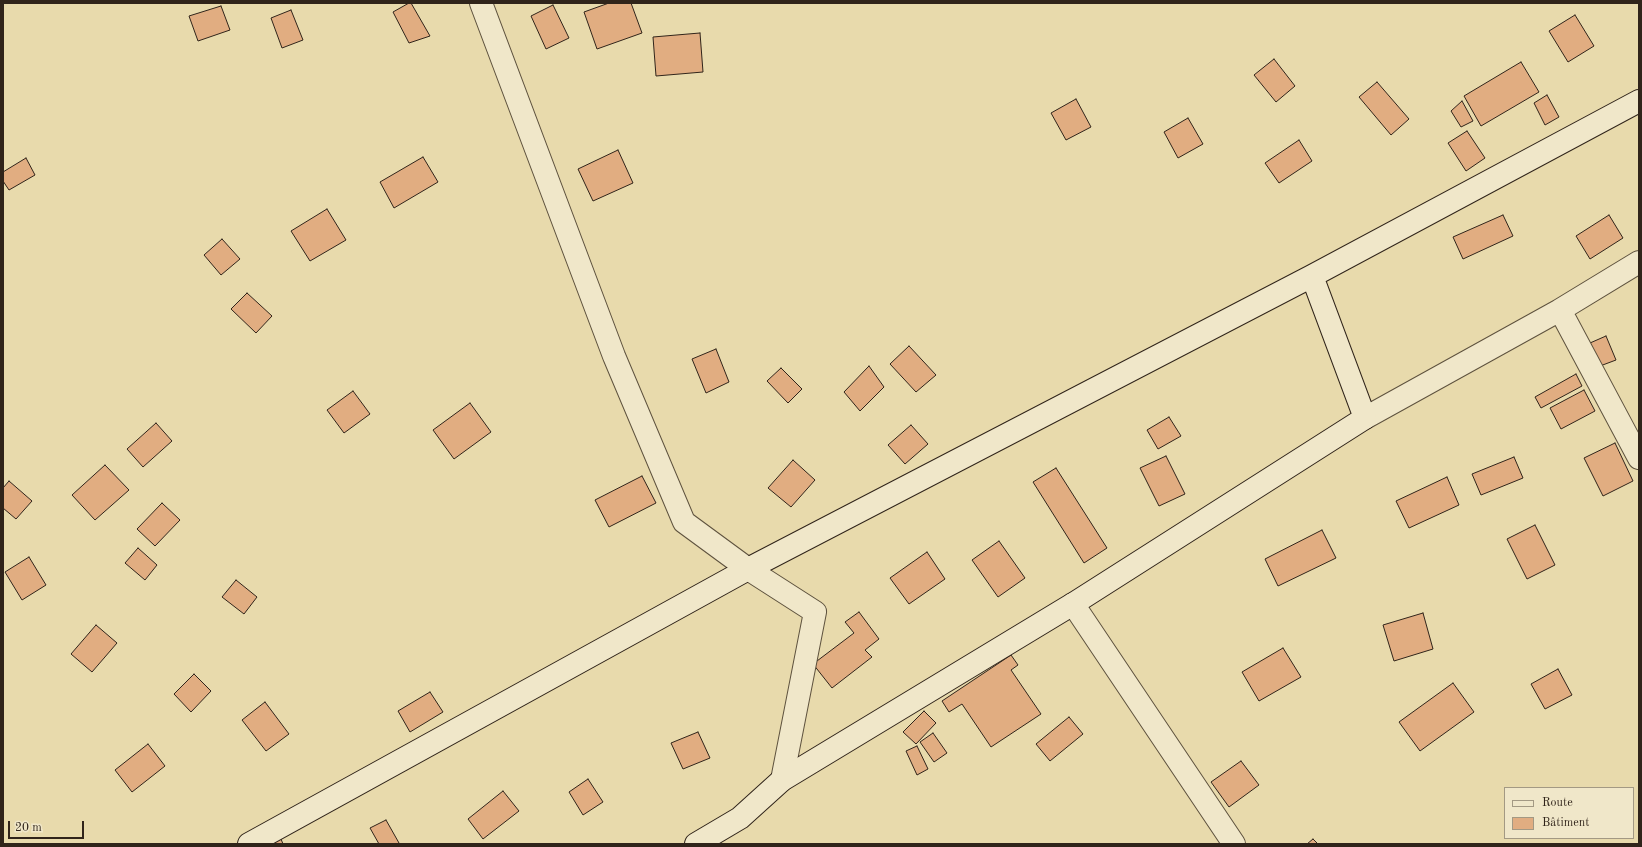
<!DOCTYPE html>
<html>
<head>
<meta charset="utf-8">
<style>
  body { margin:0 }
  #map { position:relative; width:1642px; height:847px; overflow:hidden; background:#e8daac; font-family:"Old Standard TT",serif }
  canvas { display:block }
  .frame { position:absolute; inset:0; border:4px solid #30241a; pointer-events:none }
  .legend { position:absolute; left:1504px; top:787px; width:130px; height:52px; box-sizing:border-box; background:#f0e7c9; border:1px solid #a39983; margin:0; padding:5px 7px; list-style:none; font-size:12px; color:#30241a }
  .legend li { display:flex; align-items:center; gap:8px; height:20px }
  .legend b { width:20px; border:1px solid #a39983 }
  .scale { position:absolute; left:8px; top:821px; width:76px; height:18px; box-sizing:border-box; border:2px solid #30241a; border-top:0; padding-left:5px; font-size:12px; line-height:14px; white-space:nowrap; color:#30241a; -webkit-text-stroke:3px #f0e7c9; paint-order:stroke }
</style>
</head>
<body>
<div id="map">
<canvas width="1642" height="847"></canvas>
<div class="frame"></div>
<ul class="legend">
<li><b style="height:5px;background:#f0e7c9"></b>Route</li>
<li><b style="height:11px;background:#e1ad81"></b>Bâtiment</li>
</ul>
<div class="scale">20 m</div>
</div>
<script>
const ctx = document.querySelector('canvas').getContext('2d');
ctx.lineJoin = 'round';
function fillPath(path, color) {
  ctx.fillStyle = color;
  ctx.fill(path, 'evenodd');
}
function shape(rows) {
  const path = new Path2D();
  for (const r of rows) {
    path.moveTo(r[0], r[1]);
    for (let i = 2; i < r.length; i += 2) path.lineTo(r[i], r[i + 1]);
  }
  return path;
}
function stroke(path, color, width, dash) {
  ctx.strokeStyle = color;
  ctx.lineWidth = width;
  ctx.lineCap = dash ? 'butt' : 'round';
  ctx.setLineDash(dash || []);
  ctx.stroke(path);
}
const building = shape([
  [409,3,411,3,430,36,409,43,393,12,409,3],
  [609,3,631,3,642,33,597,49,584,12,609,3],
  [553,5,569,38,546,49,531,16,553,5],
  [221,6,230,30,198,41,189,16,221,6],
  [291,10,303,40,282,48,271,18,291,10],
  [1575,15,1594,46,1568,62,1549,31,1575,15],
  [700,33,703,72,656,76,653,37,700,33],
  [1274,59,1295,86,1276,102,1254,75,1274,59],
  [1521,62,1539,92,1481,126,1464,96,1521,62],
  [1377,82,1409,119,1391,135,1359,97,1377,82],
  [1547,95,1559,117,1545,125,1534,103,1547,95],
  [1076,99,1091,127,1066,140,1051,113,1076,99],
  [1462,101,1473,121,1461,127,1451,111,1462,101],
  [1188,118,1203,144,1178,158,1164,132,1188,118],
  [1467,131,1485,158,1466,171,1448,143,1467,131],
  [1299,140,1312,161,1279,183,1265,163,1299,140],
  [618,150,633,183,593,201,578,169,618,150],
  [423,157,438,182,394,208,380,182,423,157],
  [26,158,35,175,9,190,3,181,3,172,26,158],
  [327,209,346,240,310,261,291,231,327,209],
  [1503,215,1513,236,1463,259,1453,237,1503,215],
  [1609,215,1623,238,1590,259,1576,236,1609,215],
  [222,239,240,259,221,275,204,255,222,239],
  [247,293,272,316,256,333,231,309,247,293],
  [1606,336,1616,360,1600,366,1590,343,1606,336],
  [909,346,936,375,916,392,890,364,909,346],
  [716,349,729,382,706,393,692,359,716,349],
  [869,366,884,387,860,411,844,392,869,366],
  [781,368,802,389,788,403,767,381,781,368],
  [1576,374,1582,386,1541,408,1535,397,1576,374],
  [1584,390,1595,411,1561,429,1550,408,1584,390],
  [353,391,370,414,344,433,327,410,353,391],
  [470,403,491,432,454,459,433,430,470,403],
  [1169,417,1181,436,1158,449,1147,430,1169,417],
  [156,423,172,441,143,467,127,449,156,423],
  [911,425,928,444,905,464,888,445,911,425],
  [1615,443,1633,481,1603,496,1584,458,1615,443],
  [1166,456,1185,494,1159,506,1140,468,1166,456],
  [1514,457,1523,478,1481,495,1472,474,1514,457],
  [793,460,815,480,791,507,768,488,793,460],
  [105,465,129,490,95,520,72,495,105,465],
  [1056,468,1107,548,1084,563,1033,482,1056,468],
  [642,476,656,503,609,527,595,500,642,476],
  [1447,477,1459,505,1409,528,1396,501,1447,477],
  [9,481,32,501,16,519,3,508,3,488,9,481],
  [162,503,180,520,155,546,137,529,162,503],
  [1535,525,1555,565,1527,579,1507,539,1535,525],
  [1322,530,1336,558,1278,586,1265,559,1322,530],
  [999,541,1025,578,998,597,972,560,999,541],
  [138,548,157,565,145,580,125,563,138,548],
  [927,552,945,579,909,604,890,578,927,552],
  [29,557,46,585,22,600,5,572,29,557],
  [236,580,257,597,244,614,222,597,236,580],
  [859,612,879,639,865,650,872,657,832,688,813,664,854,633,845,622,859,612],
  [1423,613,1433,649,1394,661,1383,625,1423,613],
  [96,625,117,643,92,672,71,654,96,625],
  [1283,648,1301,677,1259,701,1242,672,1283,648],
  [1011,655,1018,665,1011,670,1041,714,991,747,962,704,949,712,942,701,1011,655],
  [1558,669,1572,695,1545,709,1531,684,1558,669],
  [194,674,211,691,191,712,174,694,194,674],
  [1453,683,1474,712,1420,751,1399,722,1453,683],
  [430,692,443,712,410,732,398,711,430,692],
  [265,702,289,734,266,751,242,720,265,702],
  [924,711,936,723,916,744,903,732,924,711],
  [1069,717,1083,734,1050,761,1036,744,1069,717],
  [698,732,710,758,683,769,671,743,698,732],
  [933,733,947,753,934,762,920,742,933,733],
  [148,744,165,766,132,792,115,770,148,744],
  [917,746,928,769,917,775,906,751,917,746],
  [1241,761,1259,785,1229,807,1211,782,1241,761],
  [588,779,603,802,583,815,569,792,588,779],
  [503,791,519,811,483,839,468,819,503,791],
  [386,820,399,843,397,844,379,844,370,828,386,820],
  [281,839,283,844,270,844,281,839],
  [1313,839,1318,844,1307,844,1313,839]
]);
const street = shape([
  [481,3,614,356,684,522,748,569,815,612,782,780],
  [1560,310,1639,262],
  [1365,418,1560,310,1639,458],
  [1073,604,1234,844]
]);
const secondary = shape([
  [249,844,748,569,1312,276,1639,101],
  [696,844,740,818,782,780,1073,604,1365,418,1312,276]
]);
fillPath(building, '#e1ad81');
stroke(building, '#30241a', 1);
stroke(street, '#5e523e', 24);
stroke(secondary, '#30241a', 24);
stroke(street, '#f0e7c9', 22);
stroke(secondary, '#f0e7c9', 22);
</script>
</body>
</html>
